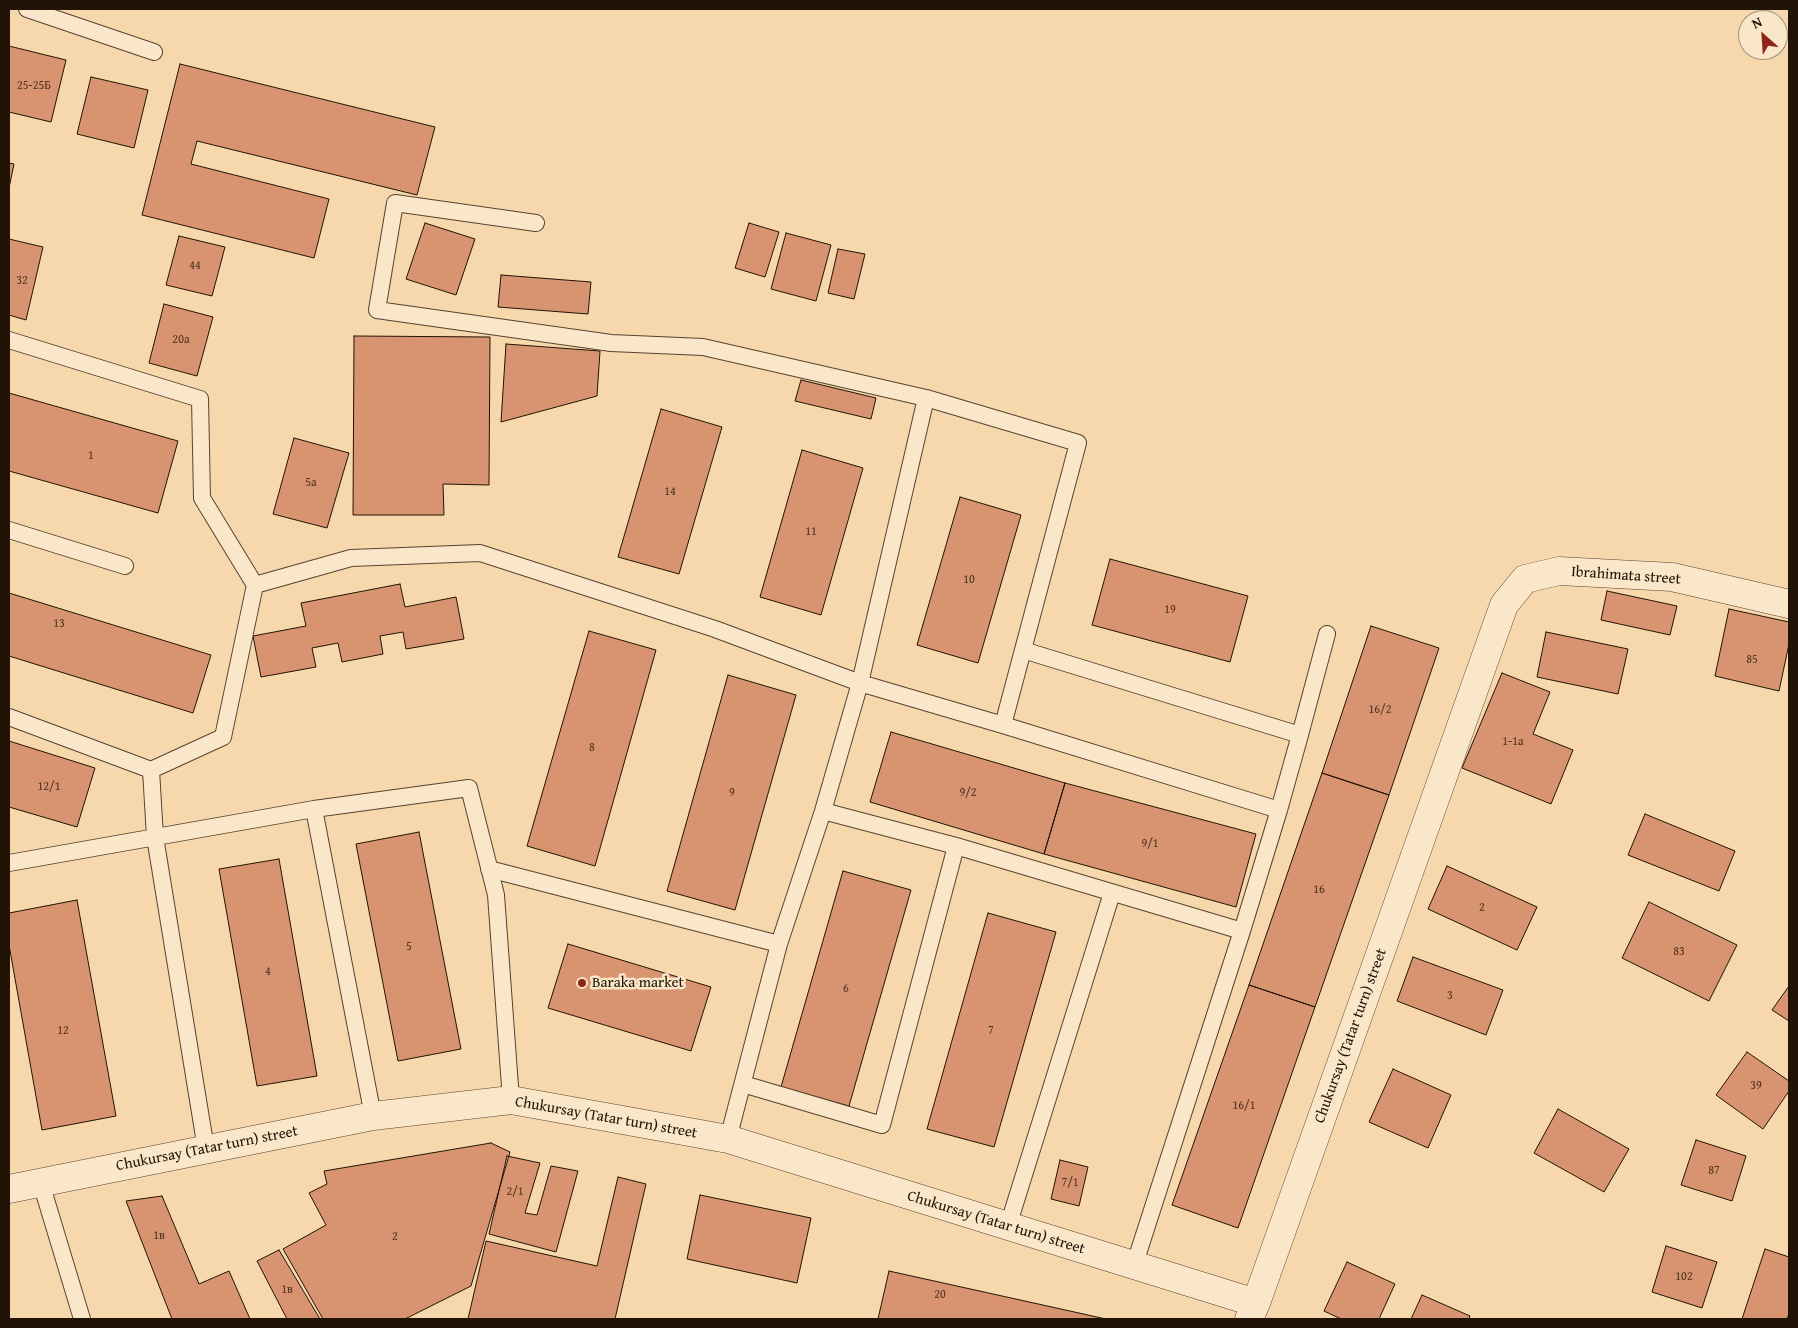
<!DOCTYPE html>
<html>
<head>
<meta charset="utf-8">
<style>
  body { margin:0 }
  #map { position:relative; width:1798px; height:1328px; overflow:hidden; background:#f7d8ac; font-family:"Gentium Book Plus",serif }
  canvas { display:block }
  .frame { position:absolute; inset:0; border:10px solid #211306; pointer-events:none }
  .north { position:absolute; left:1738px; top:10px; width:50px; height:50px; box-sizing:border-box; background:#fae6c9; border:1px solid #a3927b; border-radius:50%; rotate:334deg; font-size:14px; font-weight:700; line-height:20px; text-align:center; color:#211306 }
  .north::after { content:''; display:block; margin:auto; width:18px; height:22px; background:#8f2418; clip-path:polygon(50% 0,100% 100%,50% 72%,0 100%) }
</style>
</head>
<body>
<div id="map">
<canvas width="1798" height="1328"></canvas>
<div class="frame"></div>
<div class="north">N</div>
</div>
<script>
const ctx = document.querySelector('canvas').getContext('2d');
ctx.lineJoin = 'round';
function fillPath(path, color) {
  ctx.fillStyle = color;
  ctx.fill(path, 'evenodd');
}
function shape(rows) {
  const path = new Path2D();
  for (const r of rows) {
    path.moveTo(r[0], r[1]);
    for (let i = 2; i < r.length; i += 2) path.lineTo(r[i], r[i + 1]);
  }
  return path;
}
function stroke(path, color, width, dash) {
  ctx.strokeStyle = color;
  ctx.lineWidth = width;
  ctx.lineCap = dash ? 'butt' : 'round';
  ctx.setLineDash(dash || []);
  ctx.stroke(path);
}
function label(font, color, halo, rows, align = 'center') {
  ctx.font = font + ' "Gentium Book Plus",serif';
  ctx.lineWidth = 5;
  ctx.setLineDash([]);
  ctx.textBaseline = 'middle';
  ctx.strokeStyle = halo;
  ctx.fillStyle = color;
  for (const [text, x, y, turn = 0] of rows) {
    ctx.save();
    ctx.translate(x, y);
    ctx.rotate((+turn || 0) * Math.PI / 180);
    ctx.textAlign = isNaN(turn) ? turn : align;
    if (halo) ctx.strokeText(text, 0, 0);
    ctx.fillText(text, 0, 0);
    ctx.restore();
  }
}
const building = shape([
  [9,46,66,60,51,122,9,112,9,46],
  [180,64,435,127,417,195,197,141,191,164,329,199,314,258,142,215,180,64],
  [91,77,148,90,134,148,77,134,91,77],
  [9,163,14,164,9,188,9,163],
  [425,223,475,239,456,295,406,279,425,223],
  [749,223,779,232,765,277,735,268,749,223],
  [786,233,831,245,816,301,771,289,786,233],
  [179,236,225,247,212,296,166,285,179,236],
  [9,239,43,247,26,320,9,315,9,239],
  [838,249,865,254,854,299,828,293,838,249],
  [501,275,591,282,588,314,498,307,501,275],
  [164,304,213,317,197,376,149,363,164,304],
  [354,336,490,337,489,485,443,484,444,515,353,515,354,336],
  [506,344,600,351,597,396,501,422,506,344],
  [801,380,876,398,871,419,795,401,801,380],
  [9,393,178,441,158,513,9,471,9,393],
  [661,409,722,427,679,574,618,557,661,409],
  [294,438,349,453,327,528,273,514,294,438],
  [802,450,863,468,821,615,760,597,802,450],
  [960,497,1021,515,978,663,917,645,960,497],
  [1110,559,1248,596,1230,662,1092,625,1110,559],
  [400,584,405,607,456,597,464,639,406,649,403,632,380,636,383,654,342,662,338,643,312,648,316,667,261,677,253,636,306,626,301,603,400,584],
  [1607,591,1677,606,1670,635,1601,620,1607,591],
  [9,593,211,655,193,713,9,656,9,593],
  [1729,609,1789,622,1789,644,1779,691,1715,676,1729,609],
  [1371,626,1439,648,1389,795,1322,773,1371,626],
  [589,631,656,650,595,866,527,846,589,631],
  [1546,632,1628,649,1618,694,1537,677,1546,632],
  [1502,673,1550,692,1533,734,1573,750,1551,804,1462,768,1502,673],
  [728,675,796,695,735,910,667,891,728,675],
  [891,732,1065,783,1044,854,870,802,891,732],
  [9,741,95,768,77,827,9,807,9,741],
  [1322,773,1389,795,1315,1007,1249,985,1322,773],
  [1065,783,1256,834,1236,907,1044,854,1065,783],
  [1645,814,1735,851,1719,891,1628,855,1645,814],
  [419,832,461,1049,398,1061,356,844,419,832],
  [279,859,317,1076,257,1086,219,869,279,859],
  [1447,866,1537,907,1517,950,1428,909,1447,866],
  [843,871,911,890,849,1106,781,1087,843,871],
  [77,900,116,1116,42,1130,9,945,9,913,77,900],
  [1649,902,1737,945,1709,1001,1622,958,1649,902],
  [988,913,1056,932,994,1147,927,1129,988,913],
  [568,944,711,987,691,1051,548,1008,568,944],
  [1413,957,1503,990,1486,1035,1397,1001,1413,957],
  [1249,985,1315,1007,1238,1228,1172,1205,1249,985],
  [1789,986,1789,1021,1772,1010,1789,986],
  [1747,1052,1789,1081,1789,1091,1763,1129,1716,1095,1747,1052],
  [1393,1069,1451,1095,1428,1148,1369,1122,1393,1069],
  [1558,1109,1629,1149,1604,1192,1534,1153,1558,1109],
  [1696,1140,1746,1156,1732,1201,1681,1185,1696,1140],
  [491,1143,510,1152,471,1286,405,1319,323,1319,283,1249,326,1225,309,1193,327,1184,324,1171,491,1143],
  [507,1156,540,1163,525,1213,537,1215,551,1166,578,1171,556,1252,489,1234,507,1156],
  [1060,1160,1088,1167,1079,1206,1051,1199,1060,1160],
  [618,1177,646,1184,615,1319,468,1319,486,1241,597,1266,618,1177],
  [700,1195,811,1218,797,1283,687,1259,700,1195],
  [162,1196,199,1284,229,1271,250,1319,172,1319,126,1201,162,1196],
  [1666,1246,1717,1262,1702,1308,1652,1292,1666,1246],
  [1765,1249,1789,1257,1789,1314,1787,1319,1742,1319,1765,1249],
  [279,1250,320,1319,287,1319,257,1261,279,1250],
  [1347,1262,1395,1284,1379,1319,1341,1319,1324,1311,1347,1262],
  [889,1271,1106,1319,878,1319,889,1271],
  [1422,1295,1470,1316,1469,1319,1411,1319,1422,1295]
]);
const service = shape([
  [27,9,154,52],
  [536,223,395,203,377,310,611,343,703,347,926,398,1078,443,1003,725],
  [9,340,200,399,202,498,255,585],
  [9,530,125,566],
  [1023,650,1300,735,1279,810,1242,931,1134,1266],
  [9,717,151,770],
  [1300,735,1327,634],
  [314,809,373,1116],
  [823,811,956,846,1242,931],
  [9,863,314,809,469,788,496,895,511,1100],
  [489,869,779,944],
  [743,1084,882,1125,956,846],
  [728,1139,779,944,823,811,860,683,926,398],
  [206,1149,155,837,151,770,223,737,255,585,351,558,480,553,715,629,860,683,1003,725,1279,810],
  [41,1183,82,1319],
  [1008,1226,1112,893]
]);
const minor = shape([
  [9,1189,373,1116,511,1100,728,1139,1256,1303],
  [1249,1319,1256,1303,1504,605,1525,579,1559,571,1672,577,1789,604]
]);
const markers = [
  [582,983,5,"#8f2418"]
];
const numberNames = [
  ["25-25Б",34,86],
  ["44",195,266],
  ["32",22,281],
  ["20а",181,340],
  ["1",91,456],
  ["5a",311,483],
  ["14",670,492],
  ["11",811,532],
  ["10",969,580],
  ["19",1170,610],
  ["13",59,624],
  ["85",1752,660],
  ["16/2",1380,710],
  ["1-1a",1513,742],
  ["8",592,748],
  ["12/1",49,787],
  ["9",732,793],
  ["9/2",968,793],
  ["9/1",1150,844],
  ["16",1319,890],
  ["2",1482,908],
  ["5",409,947],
  ["83",1679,952],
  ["4",268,972],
  ["6",846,989],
  ["3",1450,996],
  ["12",63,1031],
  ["7",991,1031],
  ["39",1756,1086],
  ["16/1",1244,1106],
  ["87",1714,1171],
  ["7/1",1070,1183],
  ["2/1",515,1192],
  ["1в",159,1236],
  ["2",395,1237],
  ["102",1684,1277],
  ["1в",287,1290],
  ["20",940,1295]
];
const streetNames = [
  ["Ibrahimаta street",1626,576,4],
  ["Chukursay (Tatar turn) street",1351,1036,-70],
  ["Chukursay (Tatar turn) street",606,1118,10],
  ["Chukursay (Tatar turn) street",207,1149,-11],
  ["Chukursay (Tatar turn) street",996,1223,17]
];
const poiNames = [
  ["Baraka market",592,983]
];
fillPath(building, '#d89370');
stroke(building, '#211306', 1);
stroke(service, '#564430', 18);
stroke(minor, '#564430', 29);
stroke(service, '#fae6c9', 16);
stroke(minor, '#fae6c9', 28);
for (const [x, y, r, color] of markers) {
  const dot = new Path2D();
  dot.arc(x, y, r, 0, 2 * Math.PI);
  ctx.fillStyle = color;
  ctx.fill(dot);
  stroke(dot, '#fae6c9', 2);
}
label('12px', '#4f3320', null, numberNames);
label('15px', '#211306', '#fae6c9', streetNames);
label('15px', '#211306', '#fae6c9', poiNames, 'left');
</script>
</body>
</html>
